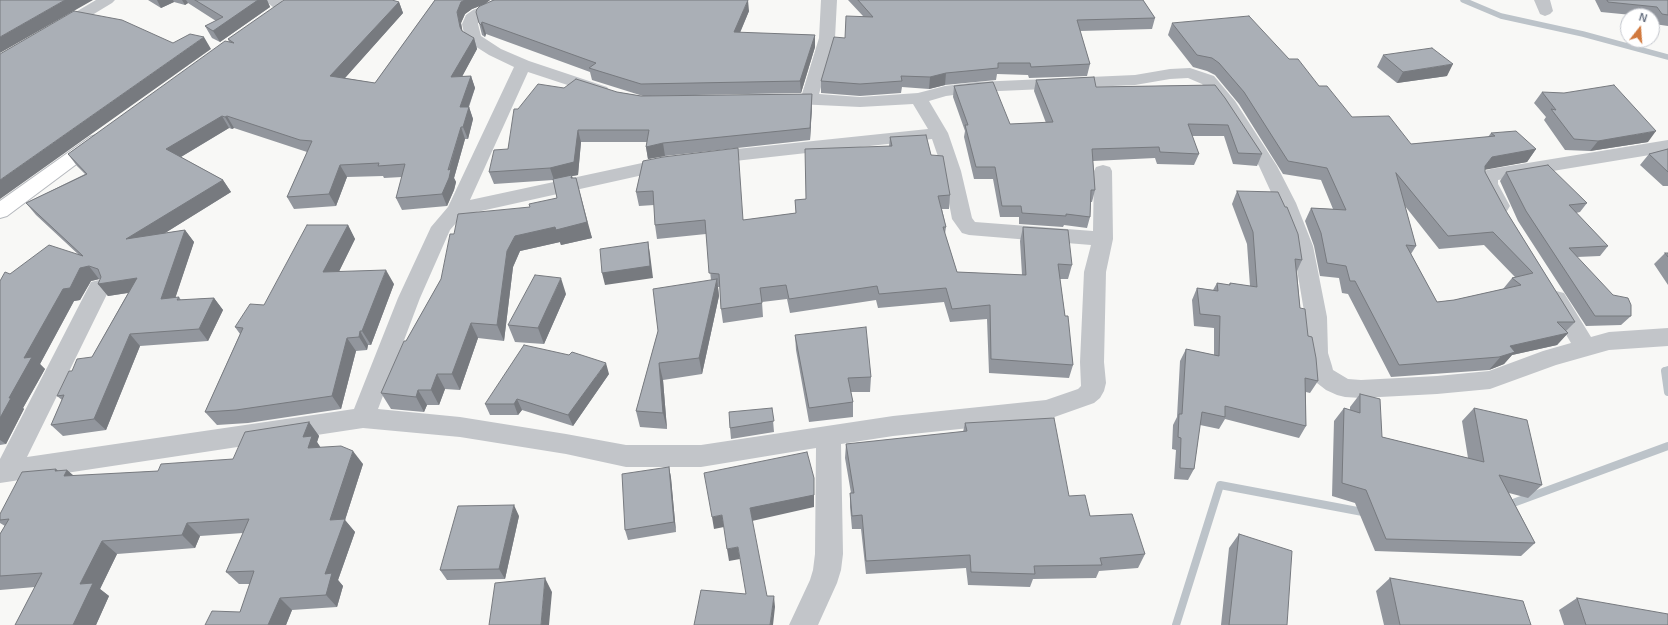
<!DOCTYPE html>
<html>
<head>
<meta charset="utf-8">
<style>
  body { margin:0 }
  #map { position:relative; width:1668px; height:625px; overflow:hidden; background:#f8f8f6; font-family:Arial,sans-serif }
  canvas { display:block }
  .north { position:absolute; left:1620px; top:8px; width:40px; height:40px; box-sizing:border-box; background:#fff; border:1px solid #c4c7ce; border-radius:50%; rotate:17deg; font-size:11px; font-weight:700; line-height:16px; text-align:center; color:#6b7484 }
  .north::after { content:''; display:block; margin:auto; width:14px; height:18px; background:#d1793d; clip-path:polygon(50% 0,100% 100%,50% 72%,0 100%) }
</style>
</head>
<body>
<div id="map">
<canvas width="1668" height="625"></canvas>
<div class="north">N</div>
</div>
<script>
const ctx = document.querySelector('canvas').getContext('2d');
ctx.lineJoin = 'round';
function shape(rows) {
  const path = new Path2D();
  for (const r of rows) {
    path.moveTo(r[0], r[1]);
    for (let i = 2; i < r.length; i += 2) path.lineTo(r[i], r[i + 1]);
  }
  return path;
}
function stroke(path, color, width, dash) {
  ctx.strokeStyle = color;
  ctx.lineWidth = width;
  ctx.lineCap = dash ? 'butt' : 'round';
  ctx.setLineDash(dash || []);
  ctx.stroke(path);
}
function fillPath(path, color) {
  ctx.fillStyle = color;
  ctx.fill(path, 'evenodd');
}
const streamFar2 = shape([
  [1463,0,1501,16,1583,34,1668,57]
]);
const streamFar1 = shape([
  [1665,372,1665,370,1668,369]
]);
const stream = shape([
  [1665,371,1668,392],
  [1505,506,1668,446],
  [1176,625,1220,485,1368,513]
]);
const street = shape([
  [96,0,115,0,112,3,64,32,58,34,52,32,50,29,52,26,96,0],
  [264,0,282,0,291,8,288,11,283,13,278,11,264,0],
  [492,0,510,0,496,11,483,16,479,20,478,24,481,36,501,49,529,61,607,87,610,91,607,95,601,96,528,72,470,200,670,157,677,159,679,163,677,167,670,169,463,215,450,230,420,298,378,409,460,417,566,434,626,445,701,445,893,416,1046,400,1078,389,1081,386,1080,362,1084,272,1091,245,969,235,962,233,952,219,943,171,932,139,708,164,701,162,699,158,701,154,708,152,928,129,913,104,860,107,776,103,773,99,776,95,802,94,819,38,821,0,837,0,835,38,819,94,860,97,918,93,945,86,977,82,1135,75,1170,69,1190,68,1214,76,1235,101,1277,166,1296,203,1313,246,1327,317,1328,353,1332,366,1333,370,1348,379,1361,380,1437,376,1489,371,1543,351,1571,343,1545,299,1548,293,1556,291,1564,293,1591,337,1609,332,1668,328,1668,346,1609,350,1556,365,1490,389,1437,394,1361,398,1345,397,1337,395,1326,390,1317,383,1308,366,1306,353,1305,317,1293,246,1276,203,1259,166,1222,108,1202,84,1188,78,1170,79,1135,85,977,92,946,96,929,101,948,133,961,171,972,218,975,222,1093,231,1094,171,1096,167,1103,165,1110,167,1112,171,1113,239,1106,272,1104,362,1106,383,1104,391,1100,398,1094,403,1046,420,893,436,841,444,843,554,841,570,837,583,818,625,789,625,810,580,813,570,815,554,816,448,701,467,626,467,566,454,460,437,363,428,0,483,0,459,88,288,91,282,99,280,107,282,110,288,27,457,354,409,398,298,431,227,448,207,514,67,489,55,467,41,465,38,462,24,466,15,473,10,486,5,492,0],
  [1534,0,1550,0,1553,11,1550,14,1545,16,1540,14,1534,0],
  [1668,140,1668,152,1498,180,1498,184,1510,206,1507,211,1500,213,1493,211,1478,184,1478,179,1484,171,1491,169,1668,140]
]);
const secondary = shape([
  [96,135,102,137,105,141,102,145,7,216,0,218,0,201,90,137,96,135]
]);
const wall = shape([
  [148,0,267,0,270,7,220,42,212,38,205,26,216,21,188,3,185,5,174,2,161,8],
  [435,0,490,0,485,4,472,9,465,14,461,23,462,31,474,38,477,49,462,76,471,76,475,88,469,107,473,119,468,139,465,139,454,178,456,182,454,190,447,206,402,210,396,198,402,177,384,178,383,176,347,177,336,206,294,209,287,197,307,152,234,128,232,129,229,128,181,157,223,180,231,192,165,233,185,230,194,242,175,298,179,297,181,300,214,298,223,310,208,341,140,346,106,430,63,436,51,425,62,400,57,396,72,371,92,357,128,293,108,296,98,284,100,279,91,281,80,300,74,301,40,364,45,369,23,408,24,409,6,444,0,445,0,281,10,274,79,255,36,215,26,203,85,174,77,166,68,154,229,42,228,39,399,2,403,13,345,78,375,83],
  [848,0,1143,0,1155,18,1152,29,1080,31,1090,64,1087,76,1029,78,1028,75,997,74,996,80,945,85,929,89,902,87,901,93,860,96,821,93,821,81,845,38,863,16],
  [1595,0,1668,0,1668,26,1654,24,1652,20,1652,16,1642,16,1601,12],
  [493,1,749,11,740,33,815,35,815,47,801,93,643,96,592,80,590,72,486,34,485,37,482,35,479,23],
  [1172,23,1289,59,1319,86,1352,117,1411,144,1488,137,1491,133,1536,149,1527,162,1485,169,1485,172,1506,211,1575,322,1566,331,1568,333,1557,345,1512,355,1504,364,1489,370,1391,377,1348,294,1342,293,1339,278,1320,276,1314,246,1305,221,1311,208,1333,209,1321,180,1283,174,1239,104,1215,75,1207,71,1193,67,1168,35],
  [1405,206,1439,249,1484,245,1515,277,1512,278,1503,289,1454,300,1437,302,1411,254,1416,246],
  [1383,55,1447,76,1397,83,1377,67],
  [1036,80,1096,87,1215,85,1262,154,1257,166,1233,164,1224,136,1192,136,1199,154,1194,165,1157,164,1155,158,1093,161,1095,190,1092,202,1091,202,1090,217,1087,228,1064,225,1063,227,1019,224,1019,217,1000,217,993,179,974,179,964,137,965,131,953,97,954,86,1010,124,1046,123,1034,91],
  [564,88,617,92,641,96,812,94,812,106,810,140,665,156,648,159,646,147,647,142,581,142,578,175,572,176,592,238,561,245,560,242,520,251,513,267,504,341,478,338,460,390,445,389,439,405,427,405,424,412,391,409,381,393,406,341,441,279,454,234,557,198,553,180,494,184,489,172,508,149,518,109],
  [1542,92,1648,142,1590,151,1565,150,1544,120,1546,117,1534,103],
  [890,137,931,155,950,195,949,209,942,209,946,227,945,234,957,272,1022,275,1020,241,1023,227,1072,265,1068,279,1060,279,1065,316,1073,365,1069,378,989,373,987,319,950,322,944,302,878,308,876,300,790,313,787,299,762,302,763,317,723,323,721,309,720,287,718,287,719,296,702,374,663,380,667,429,640,427,636,411,658,331,711,280,706,234,657,239,655,225,654,205,639,206,636,192,643,161,744,220,796,213,795,200,806,199,889,147],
  [1668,149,1668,186,1663,186,1640,165,1649,154],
  [1506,172,1587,203,1580,212,1576,213,1608,246,1600,256,1577,257,1631,316,1621,325,1586,326,1518,221,1500,181],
  [1237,191,1302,260,1297,271,1300,308,1308,336,1318,381,1310,393,1306,392,1306,426,1299,438,1225,419,1219,429,1200,425,1194,469,1188,480,1174,479,1176,450,1172,449,1173,425,1177,417,1180,361,1186,349,1214,355,1214,328,1194,326,1192,300,1197,288,1213,290,1217,283,1229,285,1230,283,1250,286,1247,244,1232,204],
  [348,225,355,239,339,271,394,284,371,345,368,345,367,350,356,351,341,409,248,423,217,425,205,412,240,334,235,327,264,305],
  [1665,253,1668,253,1668,285,1654,264],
  [566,294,544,344,515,342,508,325],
  [795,335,871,377,870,392,851,392,853,402,853,417,809,422,796,350],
  [609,374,573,426,522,410,518,415,490,415,485,404],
  [1360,394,1382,437,1468,458,1462,421,1474,408,1542,485,1528,498,1509,493,1535,543,1521,556,1375,551,1355,503,1332,496,1334,421,1344,408,1350,410,1350,407],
  [772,408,774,432,731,439,730,428],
  [309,422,319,436,317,442,321,448,363,464,345,520,355,532,338,580,343,586,337,607,292,610,286,625,205,625,240,612,250,584,239,584,226,572,243,533,200,536,195,548,117,554,100,589,109,596,96,625,15,625,35,587,0,590,0,534,5,526,0,523,0,514,58,471,67,470,74,476,158,471,233,459],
  [965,423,1069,496,1090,516,1145,554,1138,568,1099,571,1096,578,1033,579,1030,587,968,585,966,568,866,574,861,529,852,529,850,507,850,493,851,493,845,458,846,444,963,432],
  [669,467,671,478,676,532,628,540,625,530],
  [519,516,505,579,447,580,440,570],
  [1239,534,1287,625,1221,625,1229,548],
  [1390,578,1531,625,1384,625,1376,591],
  [1577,598,1668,625,1564,625,1559,610]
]);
const shadedWall = shape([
  [65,0,93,0,0,53,0,37],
  [157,0,173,0,174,2,161,8],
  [182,0,186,0,188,3,185,5],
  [258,0,267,0,270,7,220,42,213,31],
  [465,0,490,0,485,4,472,9,465,14,461,23,464,39,460,27,457,12,461,2],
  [748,0,749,11,735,44,734,32],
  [399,2,403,13,336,88,330,76],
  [482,22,486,34,485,37,481,25],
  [815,35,815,47,801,93,800,81],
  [204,37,211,49,0,199,0,180],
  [474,38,477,49,456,88,451,77],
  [1453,64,1447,76,1397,83,1403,72],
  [946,73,945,85,929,89,930,77],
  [471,76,475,88,464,119,460,107],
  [812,94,812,106,810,140,810,128],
  [469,107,473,119,468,139,463,127],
  [222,116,229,128,174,161,166,149],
  [227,116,234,128,232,129,225,117],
  [461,127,465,139,454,178,456,182,454,190,447,206,442,194],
  [578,130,581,142,578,175,572,176,576,191,571,178,554,180,550,168],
  [1656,131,1648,142,1590,151,1598,141],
  [663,143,665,156,648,159,646,147],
  [1536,149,1527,162,1484,170,1485,166,1492,157],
  [340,165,347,177,336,206,329,194],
  [576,178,592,238,561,245,560,242,520,251,513,267,504,341,497,325,507,251,515,236,555,227],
  [223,180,231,192,136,251,126,239],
  [348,225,355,239,332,286,323,272],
  [185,230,194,242,171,311,161,299],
  [648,242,650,254,653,278,605,285,602,273],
  [89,266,99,279,91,281,80,300,74,301,40,364,45,369,23,408,24,409,6,444,0,440,0,418,9,398,24,358,63,289,80,268],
  [386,270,394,284,371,345,362,331],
  [137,278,146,290,108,296,98,284],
  [561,278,566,294,544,344,538,328],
  [717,279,719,296,702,374,699,358],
  [214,298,223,310,208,341,199,329],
  [471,323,478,338,460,390,452,374],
  [360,331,368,345,367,350,359,337],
  [1568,333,1557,345,1512,355,1504,364,1489,370,1510,346],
  [130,334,140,346,106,430,94,419],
  [347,338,356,351,341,409,332,396],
  [606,363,609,374,573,426,568,415],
  [659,363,663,380,667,429,663,413],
  [437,374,445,389,439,405,431,390],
  [418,390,427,405,424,412,416,397],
  [517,399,522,410,518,415,514,404],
  [309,422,319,436,317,442,322,450,308,448,303,437],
  [353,451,363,464,345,520,355,532,338,580,343,586,337,607,326,595,325,574,330,520],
  [669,467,671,478,676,532,674,522],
  [56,469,64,476,67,470,82,483,71,483,55,471],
  [814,478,814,507,752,521,750,508],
  [514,505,519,516,505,579,499,569],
  [722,515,724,527,714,529,712,517],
  [187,523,200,536,195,548,182,535],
  [102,541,117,554,100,589,109,596,96,625,73,625,80,584],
  [738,547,740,559,729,561,727,549],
  [545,578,552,592,549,625,541,625],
  [774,596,775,607,773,625,770,625],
  [280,598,292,610,286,625,268,625]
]);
const building = shape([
  [0,0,65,0,0,37,0,0],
  [195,0,258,0,213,31,205,26,223,17,195,0],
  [284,0,392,0,399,2,330,76,375,83,435,0,465,0,461,2,457,12,460,27,462,31,474,38,451,77,471,76,460,107,469,107,463,127,461,127,448,170,451,169,449,178,442,194,396,198,405,164,378,166,379,163,340,165,329,194,287,197,312,141,300,140,227,116,225,117,222,116,166,149,223,180,126,239,185,230,161,299,179,297,177,300,214,298,199,329,130,334,94,419,51,425,64,395,57,396,69,371,72,371,77,359,92,357,137,278,98,284,101,277,98,269,89,266,80,268,70,288,63,289,24,358,32,357,9,398,11,398,0,418,0,281,5,272,10,274,49,245,83,256,26,203,87,174,68,154,225,41,234,43,228,39,284,0],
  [494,0,748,0,734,32,815,35,800,81,641,84,589,68,596,63,482,22,481,25,479,23,476,12,477,9,480,6,494,0],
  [858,0,1143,0,1155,18,1077,20,1090,64,1031,67,1030,63,998,63,998,68,946,73,930,77,901,76,902,81,860,84,821,81,834,37,845,38,846,16,873,17,858,0],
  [1607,0,1668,0,1668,15,1662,14,1657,7,1608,2,1607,0],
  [74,11,122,20,173,43,190,34,204,37,0,180,0,54,74,11],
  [1249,16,1289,59,1298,59,1319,86,1327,86,1352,117,1389,116,1411,144,1495,136,1491,133,1516,131,1536,149,1492,157,1485,166,1485,172,1506,211,1575,322,1557,322,1568,333,1510,346,1515,352,1499,357,1399,365,1355,281,1350,281,1346,266,1327,263,1321,233,1311,208,1346,210,1327,168,1288,161,1244,92,1219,63,1212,58,1197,55,1172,23,1249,16],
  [1396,173,1448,236,1493,232,1533,273,1512,278,1521,285,1454,300,1437,302,1406,245,1416,246,1396,173],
  [1432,48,1453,64,1403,72,1383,55,1432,48],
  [1094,77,1096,87,1215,85,1225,98,1262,154,1238,153,1228,125,1188,124,1199,154,1160,152,1159,147,1092,149,1095,190,1091,190,1090,217,1066,214,1066,216,1022,213,1021,206,1002,206,995,167,976,167,965,125,968,125,954,86,993,82,1010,124,1053,122,1036,80,1094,77],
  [576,79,617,92,641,96,812,94,810,128,663,143,646,147,649,130,578,130,574,162,550,168,489,172,494,150,508,149,514,109,518,109,538,84,564,88,576,79],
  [1614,85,1656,131,1598,141,1574,139,1551,109,1556,110,1542,92,1564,93,1614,85],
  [926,135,931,155,943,156,950,195,938,196,946,227,943,227,957,272,1026,275,1023,227,1068,230,1072,265,1058,264,1065,316,1068,316,1073,365,991,359,990,305,952,309,946,288,879,294,877,286,789,299,786,285,760,288,762,303,721,309,719,274,709,273,705,220,655,225,653,191,636,192,643,161,663,157,738,148,743,220,796,213,795,200,806,199,805,149,892,146,890,137,926,135],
  [1668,149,1668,172,1649,154,1668,149],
  [1548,165,1587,203,1569,205,1608,246,1569,248,1613,295,1628,298,1631,305,1631,316,1595,316,1526,211,1506,172,1548,165],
  [572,175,571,178,576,178,587,222,556,230,555,227,515,236,507,251,497,325,471,323,452,374,437,374,431,390,418,390,416,397,381,393,404,341,406,341,441,279,450,234,454,234,458,214,530,207,529,204,557,198,553,179,572,175],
  [1237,191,1278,192,1285,207,1287,207,1298,234,1302,260,1295,259,1300,308,1305,309,1308,336,1312,337,1316,358,1318,381,1305,378,1306,426,1225,406,1225,417,1202,412,1194,469,1180,468,1181,438,1178,437,1179,414,1182,414,1186,349,1219,356,1220,316,1200,314,1197,288,1218,291,1217,283,1230,285,1230,283,1257,287,1253,232,1237,191],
  [307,225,348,225,323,272,386,270,362,331,360,331,359,337,347,338,332,396,236,410,205,412,243,328,235,327,250,304,264,305,307,225],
  [648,242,650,266,602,273,600,249,648,242],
  [1665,253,1668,253,1668,257,1665,253],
  [535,275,561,278,538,328,508,325,535,275],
  [717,279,699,358,659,363,663,413,636,411,658,331,653,289,717,279],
  [866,327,871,377,848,378,853,402,809,408,795,335,866,327],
  [524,345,569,355,572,352,606,363,568,415,517,399,514,404,485,404,524,345],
  [1360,394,1380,399,1382,437,1484,462,1474,408,1527,420,1542,485,1499,475,1535,543,1386,539,1366,490,1342,483,1344,408,1360,413,1360,394],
  [772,408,774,421,730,428,729,412,772,408],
  [1054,418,1069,496,1085,495,1090,516,1132,514,1145,554,1100,558,1102,565,1034,566,1035,574,971,572,970,555,866,561,862,515,852,516,850,493,854,493,846,444,967,431,965,423,1054,418],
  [309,422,303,437,312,436,308,448,341,446,353,451,330,520,345,519,325,574,332,573,326,595,280,598,268,625,205,625,212,611,240,612,254,571,226,572,249,519,187,523,182,535,102,541,80,584,93,583,73,625,15,625,42,573,0,576,0,534,9,519,0,520,0,514,22,472,56,469,55,471,67,470,64,476,158,471,161,464,233,459,245,432,309,422],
  [807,452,814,478,814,495,750,508,767,596,774,596,770,625,694,625,701,590,746,594,738,547,727,549,722,515,712,517,704,473,807,452],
  [669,467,674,522,625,530,622,474,669,467],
  [514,505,499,569,440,570,458,506,514,505],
  [1239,534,1292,551,1287,625,1229,625,1239,534],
  [545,578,541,625,489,625,495,583,545,578],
  [1390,578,1523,601,1531,625,1400,625,1390,578],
  [1577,598,1668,614,1668,625,1586,625,1577,598]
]);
stroke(streamFar2, '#bcc3c9', 5.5);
stroke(streamFar1, '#bcc3c9', 6);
stroke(stream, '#bcc3c9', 8);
stroke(secondary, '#b5b8bd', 2);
fillPath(street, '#c2c5c9');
fillPath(secondary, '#fff');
fillPath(wall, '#92969d');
fillPath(shadedWall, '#777a7f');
fillPath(building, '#aaafb6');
stroke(building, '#777a7f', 1);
</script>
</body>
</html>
